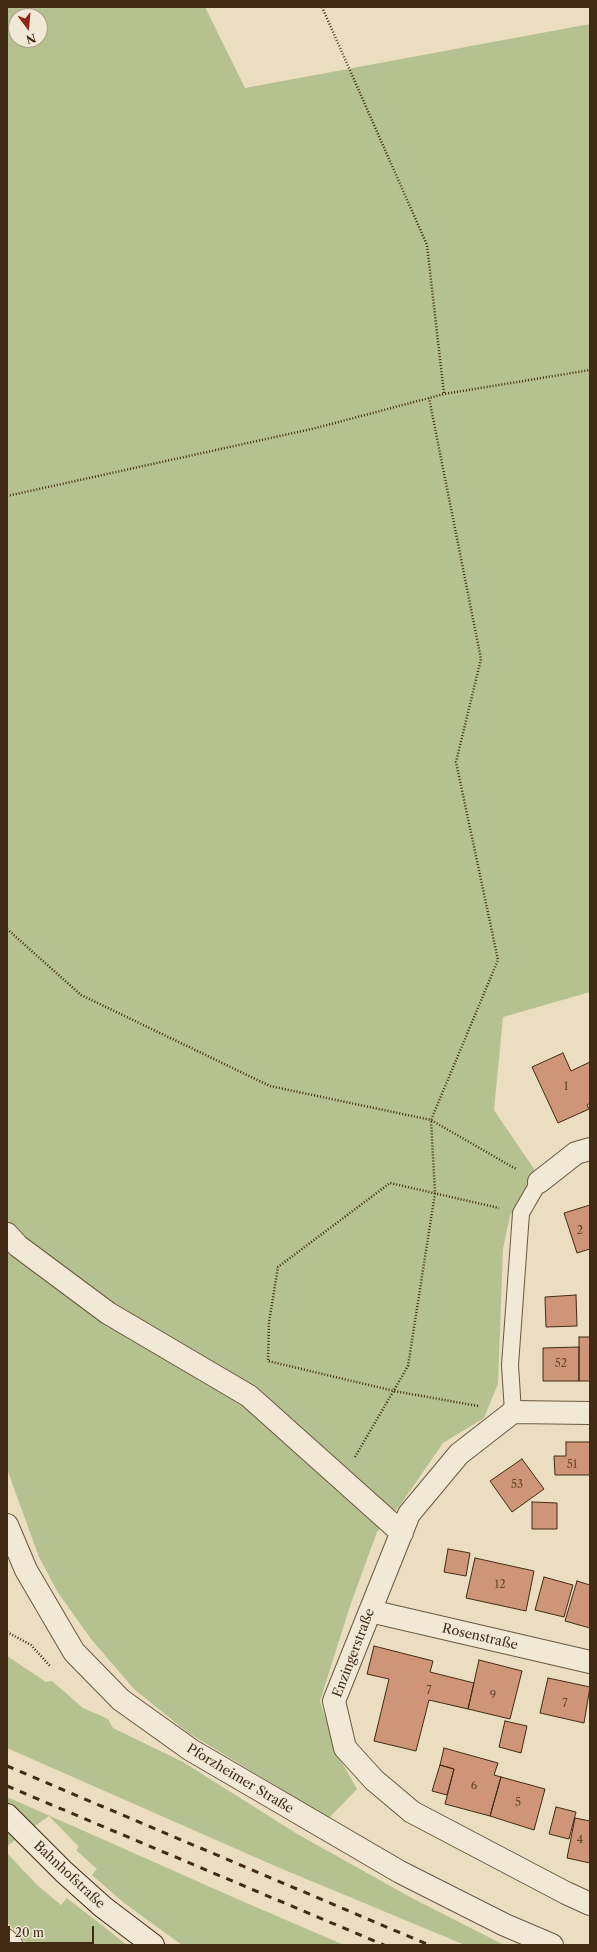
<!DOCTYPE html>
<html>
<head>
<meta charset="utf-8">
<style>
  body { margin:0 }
  #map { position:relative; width:597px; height:1952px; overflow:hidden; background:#eaddc0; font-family:"Libre Caslon Text",serif }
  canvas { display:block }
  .frame { position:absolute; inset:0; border:8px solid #412b14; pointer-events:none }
  .north { position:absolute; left:8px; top:8px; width:40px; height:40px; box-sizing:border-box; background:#f1e9d6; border:1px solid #ab9d88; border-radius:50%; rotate:164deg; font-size:11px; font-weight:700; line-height:16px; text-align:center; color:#412b14 }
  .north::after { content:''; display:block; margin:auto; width:14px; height:18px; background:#8f2418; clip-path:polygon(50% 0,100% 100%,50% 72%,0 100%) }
  .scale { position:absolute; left:8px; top:1926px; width:86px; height:18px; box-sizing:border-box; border:2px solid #412b14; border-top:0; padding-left:5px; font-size:12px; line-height:14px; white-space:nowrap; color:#412b14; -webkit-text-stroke:3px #f1e9d6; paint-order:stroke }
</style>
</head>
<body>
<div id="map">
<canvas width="597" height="1952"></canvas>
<div class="frame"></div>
<div class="north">N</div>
<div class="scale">20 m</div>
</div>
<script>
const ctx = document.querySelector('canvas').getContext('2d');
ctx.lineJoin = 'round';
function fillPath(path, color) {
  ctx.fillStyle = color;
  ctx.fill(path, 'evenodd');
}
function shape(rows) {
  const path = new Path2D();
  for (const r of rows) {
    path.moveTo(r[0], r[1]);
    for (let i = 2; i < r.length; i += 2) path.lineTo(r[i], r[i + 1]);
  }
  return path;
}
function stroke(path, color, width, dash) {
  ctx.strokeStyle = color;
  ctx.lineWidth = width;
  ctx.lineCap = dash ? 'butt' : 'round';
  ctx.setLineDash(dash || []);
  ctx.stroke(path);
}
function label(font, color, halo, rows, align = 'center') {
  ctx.font = font + ' "Libre Caslon Text",serif';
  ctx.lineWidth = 4;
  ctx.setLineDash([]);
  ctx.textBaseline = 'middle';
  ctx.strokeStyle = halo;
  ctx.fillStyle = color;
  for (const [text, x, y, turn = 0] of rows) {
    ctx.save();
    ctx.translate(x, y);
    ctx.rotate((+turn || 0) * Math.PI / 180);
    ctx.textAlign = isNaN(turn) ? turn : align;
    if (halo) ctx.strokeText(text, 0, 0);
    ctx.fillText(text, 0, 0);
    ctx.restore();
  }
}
const green = shape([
  [7,7,205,7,245,88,590,24,590,992,503,1017,494,1110,536,1172,510,1216,503,1249,498,1384,484,1418,443,1443,401,1504,377,1532,350,1606,320,1701,337,1754,357,1789,329,1818,187,1732,134,1689,91,1639,57,1591,39,1557,7,1469],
  [16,16,40,16,40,40,16,40],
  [7,1656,46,1682,52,1681,83,1708,108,1719,113,1728,183,1762,299,1835,410,1897,504,1945,465,1945,275,1866,7,1748],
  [7,1797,66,1823,235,1898,344,1945,182,1945,124,1903,92,1875,97,1869,76,1850,79,1847,49,1816,7,1846],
  [7,1853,37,1885,61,1905,67,1898,127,1945,28,1945,7,1922]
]);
const building = shape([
  [563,1053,571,1071,590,1062,590,1103,587,1105,589,1109,558,1123,532,1067,563,1053],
  [590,1205,590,1249,577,1253,564,1213,590,1205],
  [576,1295,577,1326,546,1327,545,1297,576,1295],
  [579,1337,590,1337,590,1381,579,1381,579,1337],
  [579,1347,579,1381,543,1381,543,1348,579,1347],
  [566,1442,590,1442,590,1475,555,1475,554,1456,566,1456,566,1442],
  [522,1459,544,1489,512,1512,490,1481,522,1459],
  [532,1502,557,1503,557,1529,532,1529,532,1502],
  [448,1549,470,1553,466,1576,444,1572,448,1549],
  [475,1558,534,1571,526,1611,466,1598,475,1558],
  [544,1577,573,1585,564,1617,535,1610,544,1577],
  [577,1581,590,1585,590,1628,565,1621,577,1581],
  [374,1646,433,1661,430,1672,474,1683,468,1709,429,1700,416,1751,374,1741,389,1679,367,1674,374,1646],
  [479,1660,522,1671,510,1719,468,1709,479,1660],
  [548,1678,590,1687,584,1723,540,1713,548,1678],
  [505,1721,527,1726,521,1753,499,1747,505,1721],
  [444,1748,498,1763,494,1775,501,1777,490,1816,445,1804,454,1769,440,1765,444,1748],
  [440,1765,454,1769,447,1795,432,1791,440,1765],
  [501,1777,545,1789,534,1830,490,1816,501,1777],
  [556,1807,576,1812,569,1839,549,1834,556,1807],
  [575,1818,590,1821,590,1863,567,1858,575,1818]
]);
const path = shape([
  [322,7,427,245,444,394],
  [7,496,316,428,444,394,590,370],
  [7,929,81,995,270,1086,431,1120,516,1169],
  [478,1406,394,1391,268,1361,269,1322,278,1267,390,1183,499,1208],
  [355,1457,408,1366,435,1193,431,1120,498,960,456,762,481,659,429,398],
  [7,1632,31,1645,50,1666]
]);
const lane = shape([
  [513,1412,510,1365,521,1213,539,1182],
  [7,1937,15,1945]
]);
const street = shape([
  [539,1182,576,1153,590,1149],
  [7,1234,18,1246,108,1313,249,1396,402,1533],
  [590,1413,513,1412,459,1454,409,1514,334,1701,345,1748,374,1780,412,1812,566,1893,590,1904],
  [7,1525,26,1570,74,1652,121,1700,191,1750,400,1872,505,1925,552,1945],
  [370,1611,590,1662]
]);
const secondary = shape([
  [7,1815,64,1872,103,1907,153,1945]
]);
const rail = shape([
  [7,1766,429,1945],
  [7,1786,384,1945]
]);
const numberNames = [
  ["1",566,1087],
  ["2",580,1231],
  ["52",561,1364],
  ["51",572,1465],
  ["53",517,1485],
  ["12",500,1585],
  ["7",429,1691],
  ["9",493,1696],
  ["7",565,1704],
  ["6",474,1786],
  ["5",518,1803],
  ["4",580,1840]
];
const streetNames = [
  ["Rosenstraße",480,1637,13],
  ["Enzingerstraße",354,1653,-69],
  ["Pforzheimer Straße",240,1779,31],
  ["Bahnhofstraße",69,1875,43]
];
fillPath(green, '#b6c192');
fillPath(building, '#ce9578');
stroke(building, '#412b14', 1);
stroke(lane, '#6b583f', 18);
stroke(street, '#6b583f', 24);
stroke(secondary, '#412b14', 24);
stroke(path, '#412b14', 2.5, [1, 2]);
stroke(lane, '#f1e9d6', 16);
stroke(street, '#f1e9d6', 22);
stroke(secondary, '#f1e9d6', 22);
stroke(rail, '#412b14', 3, [7, 7]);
label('11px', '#64462d', null, numberNames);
label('13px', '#412b14', '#f1e9d6', streetNames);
</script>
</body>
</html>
